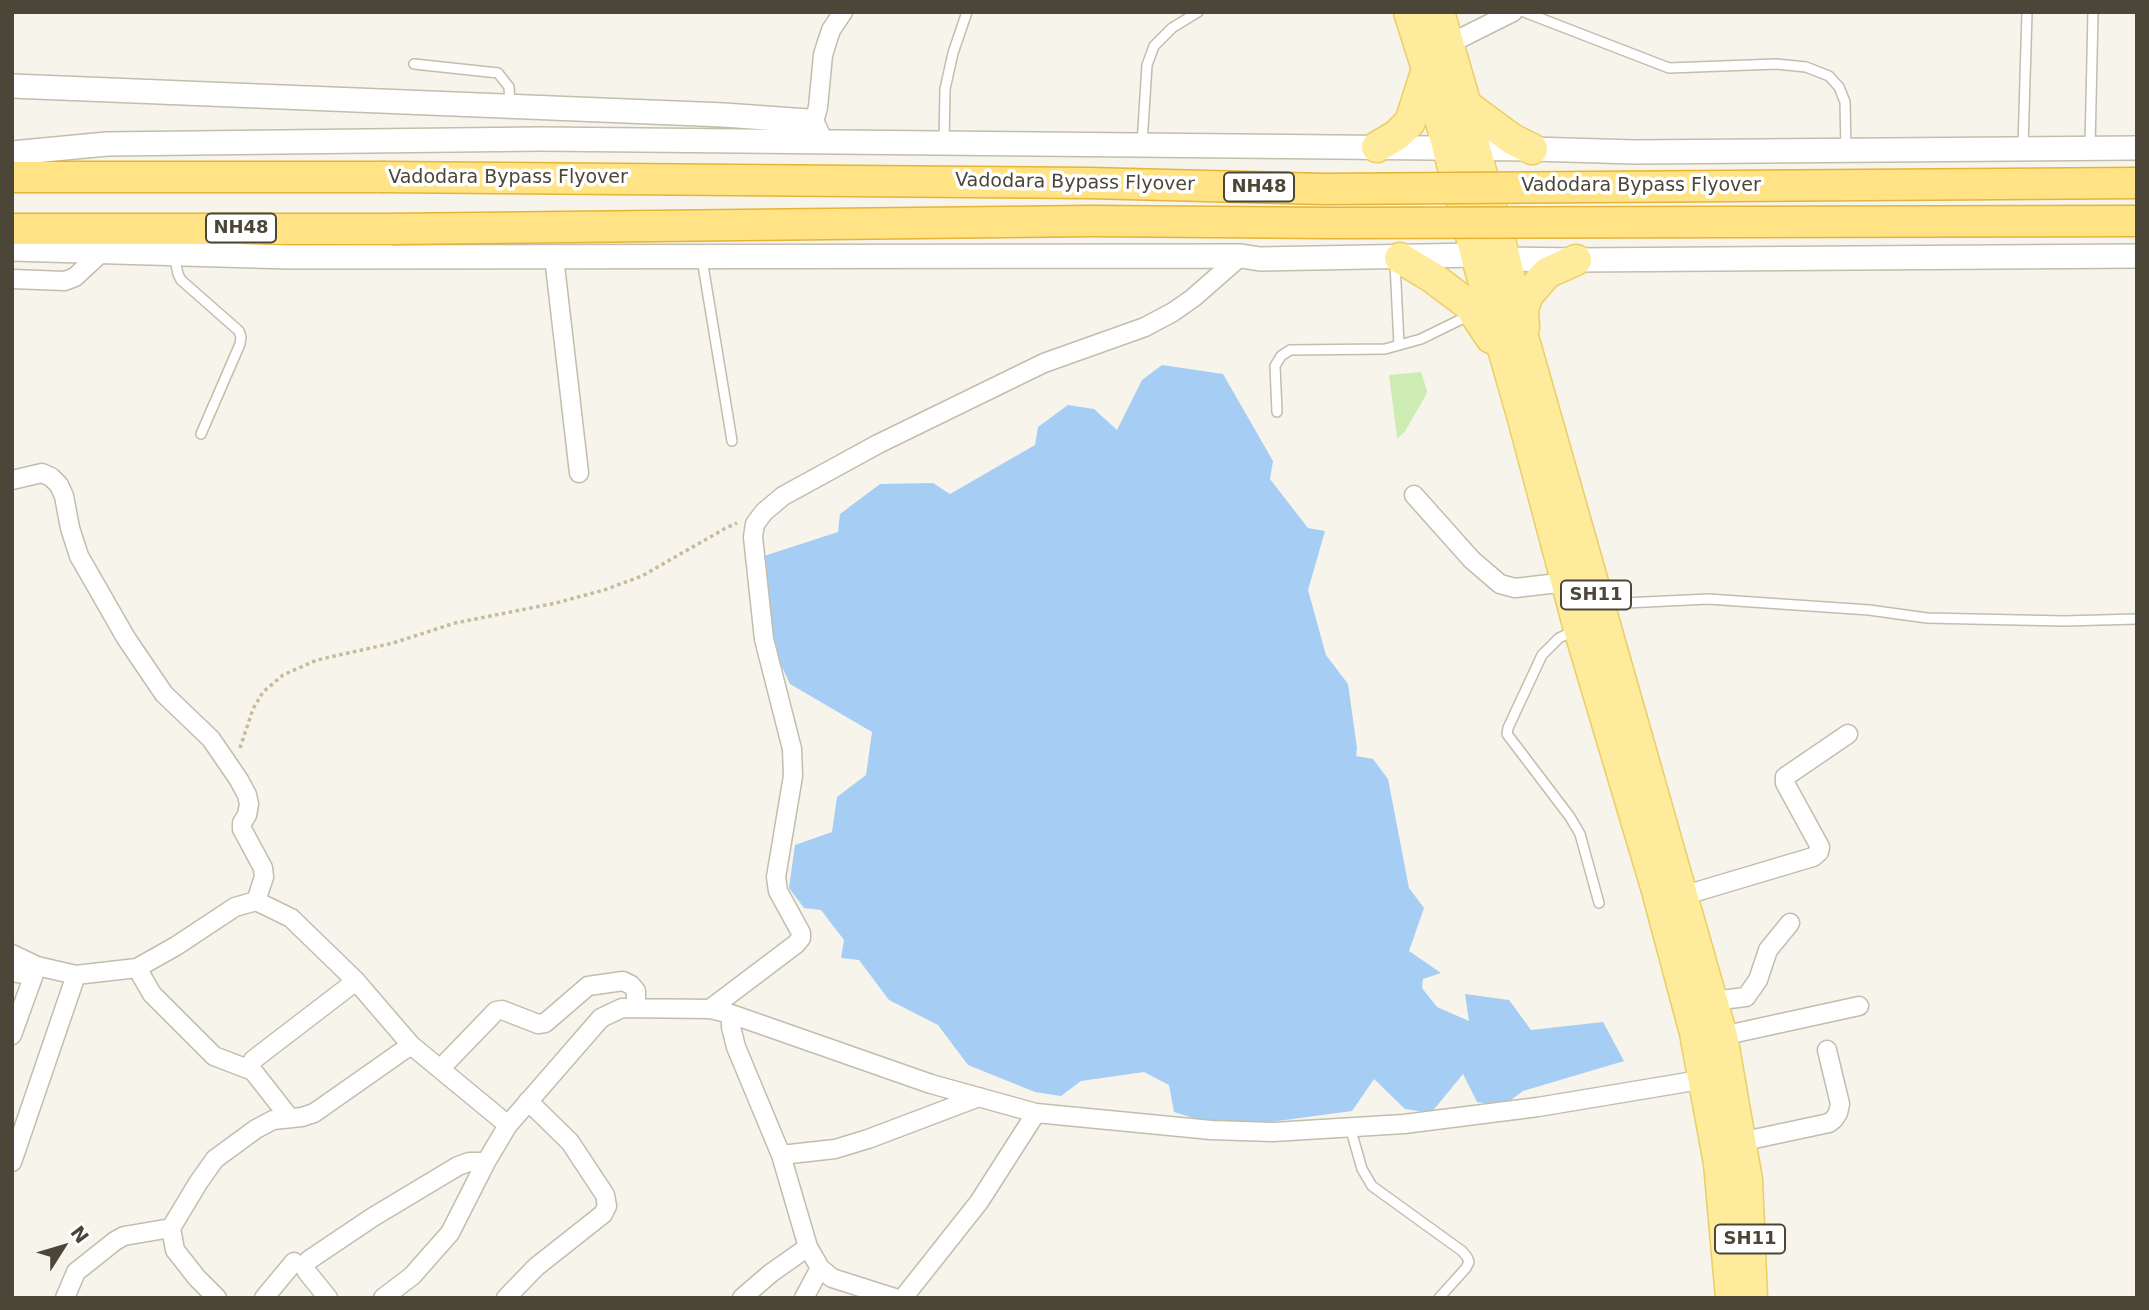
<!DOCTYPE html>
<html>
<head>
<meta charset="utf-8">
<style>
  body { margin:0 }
  #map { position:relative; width:2149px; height:1310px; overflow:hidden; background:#f6f4eb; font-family:"DejaVu Sans",sans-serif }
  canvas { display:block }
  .frame { position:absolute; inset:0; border:14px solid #4b4638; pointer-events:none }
  .north { position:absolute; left:28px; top:1212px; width:70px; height:70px; -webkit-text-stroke:5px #fff; paint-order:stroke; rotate:53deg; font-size:19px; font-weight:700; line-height:28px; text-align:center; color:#4b4638 }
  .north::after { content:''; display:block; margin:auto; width:24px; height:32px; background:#4b4638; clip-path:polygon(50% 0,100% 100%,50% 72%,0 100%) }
</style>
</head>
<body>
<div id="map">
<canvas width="2149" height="1310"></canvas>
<div class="frame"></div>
<div class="north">N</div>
</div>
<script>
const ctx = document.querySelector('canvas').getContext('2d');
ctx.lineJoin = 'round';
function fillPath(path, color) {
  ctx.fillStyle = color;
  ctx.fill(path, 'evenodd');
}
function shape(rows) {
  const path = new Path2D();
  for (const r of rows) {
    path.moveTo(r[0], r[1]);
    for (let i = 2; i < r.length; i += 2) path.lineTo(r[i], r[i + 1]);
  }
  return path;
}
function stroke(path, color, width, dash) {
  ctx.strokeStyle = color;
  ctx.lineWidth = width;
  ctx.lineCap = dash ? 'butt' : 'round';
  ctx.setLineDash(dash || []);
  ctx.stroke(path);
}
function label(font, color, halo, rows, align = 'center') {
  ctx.font = font + ' "DejaVu Sans",sans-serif';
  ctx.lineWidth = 7;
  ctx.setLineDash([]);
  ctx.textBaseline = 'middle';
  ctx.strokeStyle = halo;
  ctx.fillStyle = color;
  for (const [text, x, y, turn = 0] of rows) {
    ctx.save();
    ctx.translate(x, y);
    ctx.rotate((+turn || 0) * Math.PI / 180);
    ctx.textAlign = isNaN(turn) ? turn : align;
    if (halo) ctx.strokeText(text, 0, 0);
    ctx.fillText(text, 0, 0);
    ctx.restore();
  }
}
const green = shape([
  [1421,372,1427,391,1426,395,1404,433,1397,438,1389,375]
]);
const water = shape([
  [1162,365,1223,374,1273,461,1270,479,1308,528,1325,531,1308,590,1326,655,1348,684,1357,748,1356,756,1373,759,1388,779,1409,888,1424,908,1409,951,1441,973,1423,979,1422,988,1437,1007,1469,1021,1465,994,1509,1000,1531,1030,1603,1022,1624,1061,1523,1091,1503,1106,1477,1102,1463,1074,1431,1113,1405,1109,1374,1079,1352,1111,1225,1128,1174,1112,1169,1085,1144,1072,1081,1081,1061,1096,1035,1092,968,1065,938,1025,889,1000,859,960,841,958,844,940,821,910,804,908,789,888,795,845,832,832,837,797,866,775,872,732,790,684,763,627,764,556,838,532,840,514,880,484,933,483,950,494,1035,445,1038,427,1068,405,1094,409,1117,430,1142,380]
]);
const path = shape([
  [240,748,253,709,263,692,283,675,317,660,393,643,455,623,556,603,604,590,642,576,724,529,737,523]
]);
const service = shape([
  [1524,12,1669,68,1776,64,1806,67,1829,76,1839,87,1845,102,1846,150],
  [414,64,498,73,509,87,510,104],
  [944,142,945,89,953,53,967,12],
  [1142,144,1147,65,1154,46,1172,28,1198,12],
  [2023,147,2027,12],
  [2090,147,2093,12],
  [174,255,178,274,181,280,239,331,241,337,240,344,201,434],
  [702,259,732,441],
  [1395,263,1399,345],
  [1277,412,1275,366,1281,356,1290,350,1385,349,1421,339,1470,315],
  [1604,604,1708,599,1869,610,1927,618,2064,621,2137,619],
  [1574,631,1559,638,1542,655,1508,728,1507,734,1570,817,1580,834,1599,903],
  [1350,1127,1362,1169,1372,1186,1462,1251,1467,1257,1469,1262,1466,1268,1439,1298]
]);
const minor = shape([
  [1447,45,1513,12],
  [810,122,816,115,818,107,823,55,827,42,831,30,843,12],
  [554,257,579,473],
  [12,279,65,281,75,277,102,252],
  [12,480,42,473,51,477,59,485,64,496,70,528,79,556,126,638,164,694,211,739,239,780,247,795,249,804,247,815,242,823,242,829,263,868,264,877,256,901],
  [1414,495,1472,560,1500,584,1515,588,1567,582],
  [1682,896,1813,857,1819,852,1820,847,1785,783,1785,777,1848,734],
  [12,954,37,966,76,975,137,968,176,946,235,907,256,901,291,918,356,981,411,1045,508,1125,601,1018,622,1008,710,1009,731,1014,931,1084,1036,1113,1211,1130,1273,1132,1404,1124,1538,1107,1712,1078],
  [137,968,152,994,214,1056,253,1071],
  [12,972,33,976],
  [1712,1001,1746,997,1758,980,1768,950,1790,923],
  [710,1009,796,944,801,938,801,933,778,891,776,877,793,776,792,749,764,639,753,537,755,524,764,512,783,496,878,444,1044,363,1145,327,1173,312,1193,298,1241,256],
  [731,1014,731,1027,736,1047,781,1155,808,1247,820,1268,832,1278,895,1298],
  [12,1035,37,966],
  [1722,1036,1859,1006],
  [440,1069,496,1011,502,1010,538,1024,545,1023,588,986,623,981,631,985,636,991,636,1008],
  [289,1117,253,1071,251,1065,253,1060,356,981],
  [1740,1142,1829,1123,1834,1119,1838,1113,1840,1104,1827,1050],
  [781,1155,835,1149,868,1139,979,1097],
  [12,1162,76,975],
  [65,1298,76,1272,115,1241,124,1236,171,1228],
  [217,1298,197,1278,175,1250,171,1228,198,1183,215,1159,256,1129,273,1120,302,1117,314,1113,411,1045],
  [264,1298,294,1262],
  [328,1298,307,1272,304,1266,309,1260,373,1217,458,1166,469,1162,486,1162],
  [383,1298,412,1276,450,1233,486,1162,508,1125],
  [506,1298,536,1267,603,1214,607,1206,605,1195,570,1142,528,1101],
  [742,1298,771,1273,808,1247],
  [804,1298,820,1268],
  [903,1298,979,1202,1036,1113]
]);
const tertiary = shape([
  [12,86,724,115,808,121,813,124,821,142],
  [12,153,107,144,541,139,1532,149,1635,152,2137,148],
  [12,249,289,257,1241,256,1260,259,1476,255,1505,259,1576,260,2137,256]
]);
const primary = shape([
  [1409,12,1427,69,1476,255,1522,415,1579,629,1656,887,1695,1033,1719,1163,1731,1298],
  [1439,12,1466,105,1475,149,1505,259,1524,340,1722,1036,1747,1180,1752,1298],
  [1466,105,1512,139,1532,149],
  [1377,147,1397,135,1410,122,1427,69],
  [1400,258,1433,278,1469,305,1491,338],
  [1524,327,1523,309,1528,295,1547,273,1576,260]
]);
const trunk = shape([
  [12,177,382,177],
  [12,229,392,229]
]);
const trunkBridge = shape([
  [382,177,1089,183,1324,189,2137,183],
  [392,229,1092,221,1332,223,2137,221]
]);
const shields = [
  [1259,187,70],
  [241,228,70],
  [1596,595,70],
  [1750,1239,70]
];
const shieldNames = [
  ["NH48",1259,187],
  ["NH48",241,228],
  ["SH11",1596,595],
  ["SH11",1750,1239]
];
const streetNames = [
  ["Vadodara Bypass Flyover",508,178],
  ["Vadodara Bypass Flyover",1075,183,1],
  ["Vadodara Bypass Flyover",1641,186]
];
fillPath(green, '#cdecb3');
fillPath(water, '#a6cef5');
stroke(service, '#c3bdad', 12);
stroke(minor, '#c3bdad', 21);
stroke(tertiary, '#c3bdad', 26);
stroke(primary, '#ebce65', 33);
stroke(trunk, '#e6b436', 33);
stroke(path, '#c5bb9d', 3.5, [3.5, 3.5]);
stroke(service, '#fff', 9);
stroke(minor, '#fff', 18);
stroke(tertiary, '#fff', 23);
stroke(primary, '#ffeb9c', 30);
stroke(trunk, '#ffe385', 30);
stroke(trunkBridge, '#e6b436', 33, []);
stroke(trunkBridge, '#ffe385', 30);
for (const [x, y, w] of shields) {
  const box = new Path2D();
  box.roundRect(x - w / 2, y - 14.5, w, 29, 5);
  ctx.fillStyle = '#fff';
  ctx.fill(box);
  stroke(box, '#4b4638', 2);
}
label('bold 18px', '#4b4638', null, shieldNames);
label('19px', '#4b4638', '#fff', streetNames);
</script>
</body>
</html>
